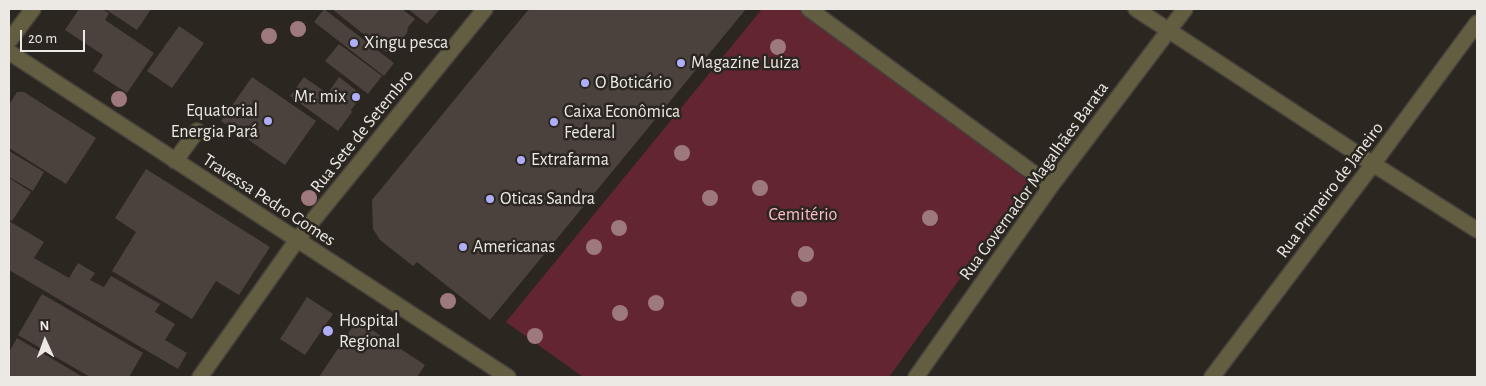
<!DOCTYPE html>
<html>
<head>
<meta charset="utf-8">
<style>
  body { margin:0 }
  #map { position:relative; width:1486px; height:386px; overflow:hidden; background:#2b2620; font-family:"Alegreya Sans",sans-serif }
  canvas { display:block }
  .frame { position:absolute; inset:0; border:10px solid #ece8e4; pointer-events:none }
  .north { position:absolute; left:20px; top:316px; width:50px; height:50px; -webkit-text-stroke:4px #2b2620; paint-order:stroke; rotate:358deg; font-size:14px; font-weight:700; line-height:20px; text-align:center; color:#ece8e4 }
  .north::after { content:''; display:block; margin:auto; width:18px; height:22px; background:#ece8e4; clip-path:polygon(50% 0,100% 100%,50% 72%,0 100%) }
  .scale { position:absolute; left:20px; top:30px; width:65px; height:22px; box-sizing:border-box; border:2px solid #ece8e4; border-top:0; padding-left:6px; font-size:15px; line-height:18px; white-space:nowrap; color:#ece8e4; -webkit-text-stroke:4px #2b2620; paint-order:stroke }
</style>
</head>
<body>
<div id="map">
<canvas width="1486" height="386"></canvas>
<div class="frame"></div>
<div class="north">N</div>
<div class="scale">20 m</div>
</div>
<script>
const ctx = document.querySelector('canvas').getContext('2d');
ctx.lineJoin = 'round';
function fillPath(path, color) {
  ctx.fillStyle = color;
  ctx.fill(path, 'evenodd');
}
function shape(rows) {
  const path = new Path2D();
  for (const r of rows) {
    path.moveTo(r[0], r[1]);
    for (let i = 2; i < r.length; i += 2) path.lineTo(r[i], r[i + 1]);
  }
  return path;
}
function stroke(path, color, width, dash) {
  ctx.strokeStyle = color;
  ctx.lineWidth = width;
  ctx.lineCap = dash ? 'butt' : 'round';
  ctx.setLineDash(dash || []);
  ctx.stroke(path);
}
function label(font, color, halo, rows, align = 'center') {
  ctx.font = font + ' "Alegreya Sans",sans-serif';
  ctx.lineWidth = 5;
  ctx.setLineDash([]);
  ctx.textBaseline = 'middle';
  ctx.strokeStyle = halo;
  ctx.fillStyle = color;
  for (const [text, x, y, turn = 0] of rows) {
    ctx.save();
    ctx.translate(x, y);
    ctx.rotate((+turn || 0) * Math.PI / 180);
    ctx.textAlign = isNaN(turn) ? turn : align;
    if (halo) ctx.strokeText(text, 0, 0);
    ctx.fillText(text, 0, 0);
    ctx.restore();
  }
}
const green = shape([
  [762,9,799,9,1030,182,889,377,583,377,506,322]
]);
const building = shape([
  [79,9,102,9,109,13,105,20,154,53,127,93,93,71,103,55,65,30],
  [105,9,151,9,137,30],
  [324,9,394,63,384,76,314,22],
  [332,9,402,9,415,19,408,27,407,33,400,42,393,44,386,52],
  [408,9,440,9,427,24],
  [529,9,746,9,490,320,417,262,413,266,380,240,373,229,372,200],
  [179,26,204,43,172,88,147,71],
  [339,44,382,76,368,94,325,61],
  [252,77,316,121,285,165,221,121],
  [304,77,334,98,328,93,339,77,362,95,351,110,352,112,338,131,290,96],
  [17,92,24,92,96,138,66,184,9,148,9,105],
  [9,151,44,172,33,191,9,177],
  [146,169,270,247,239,295,216,281,192,319,112,271,136,232,115,218],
  [9,178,31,192,12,221,9,219],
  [9,221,44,242,34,258,69,278,78,263,95,273,90,280,104,287,111,276,160,304,155,312,175,324,165,340,187,353,178,369,9,270],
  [42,294,143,353,129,377,90,377,18,335],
  [307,297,333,314,305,355,280,339],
  [357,320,425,365,417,377,319,377],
  [17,338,83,377,9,377,9,352]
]);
const minor = shape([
  [809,9,1051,186],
  [1136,9,1373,164,1477,230],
  [9,41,33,9],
  [9,52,508,377],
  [175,161,197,131],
  [200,377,297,240,485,9],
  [916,377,1051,186,1185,9],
  [1212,377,1373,164,1477,23]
]);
const trees = [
  [298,29],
  [269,36],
  [778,47],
  [119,99],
  [682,153],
  [760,188],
  [309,198],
  [710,198],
  [930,218],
  [619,228],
  [594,247],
  [806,254],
  [799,299],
  [448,301],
  [656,303],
  [620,313],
  [535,336]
];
const markers = [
  [354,43,5,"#afaefa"],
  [681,63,5,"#afaefa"],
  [585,83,5,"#afaefa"],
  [356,97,5,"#afaefa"],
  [268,121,5,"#afaefa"],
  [554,122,5,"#afaefa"],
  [521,160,5,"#afaefa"],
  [490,199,5,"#afaefa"],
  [463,247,5,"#afaefa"],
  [328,331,6,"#afaefa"]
];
const poiNames = [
  ["Xingu pesca",364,43],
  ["Magazine Luiza",691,63],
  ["O Boticário",595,83],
  ["Mr. mix",346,97,"right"],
  ["Equatorial",258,111,"right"],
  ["Energia Pará",258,132,"right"],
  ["Caixa Econômica",564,112],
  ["Federal",564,133],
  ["Extrafarma",531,160],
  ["Oticas Sandra",500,199],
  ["Americanas",473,247],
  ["Hospital",339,321],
  ["Regional",339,342]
];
const streetNames = [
  ["Rua Sete de Setembro",362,131,-51],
  ["Rua Governador Magalhães Barata",1034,181,-54],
  ["Rua Primeiro de Janeiro",1330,190,-53],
  ["Travessa Pedro Gomes",269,200,33]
];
const parkNames = [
  ["Cemitério",803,215]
];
fillPath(green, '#632631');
fillPath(building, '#4b423e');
stroke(minor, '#46413b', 18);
stroke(minor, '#635d42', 15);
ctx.fillStyle = '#9e797b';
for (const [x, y] of trees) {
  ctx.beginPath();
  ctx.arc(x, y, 8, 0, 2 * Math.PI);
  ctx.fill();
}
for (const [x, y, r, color] of markers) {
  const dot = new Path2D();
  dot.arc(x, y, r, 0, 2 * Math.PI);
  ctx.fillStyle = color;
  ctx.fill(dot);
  stroke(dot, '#2b2620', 2);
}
label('18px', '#ece8e4', '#2b2620', poiNames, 'left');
label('18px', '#ece8e4', '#2b2620', streetNames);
label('18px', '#fdbdc5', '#2b2620', parkNames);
</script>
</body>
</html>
